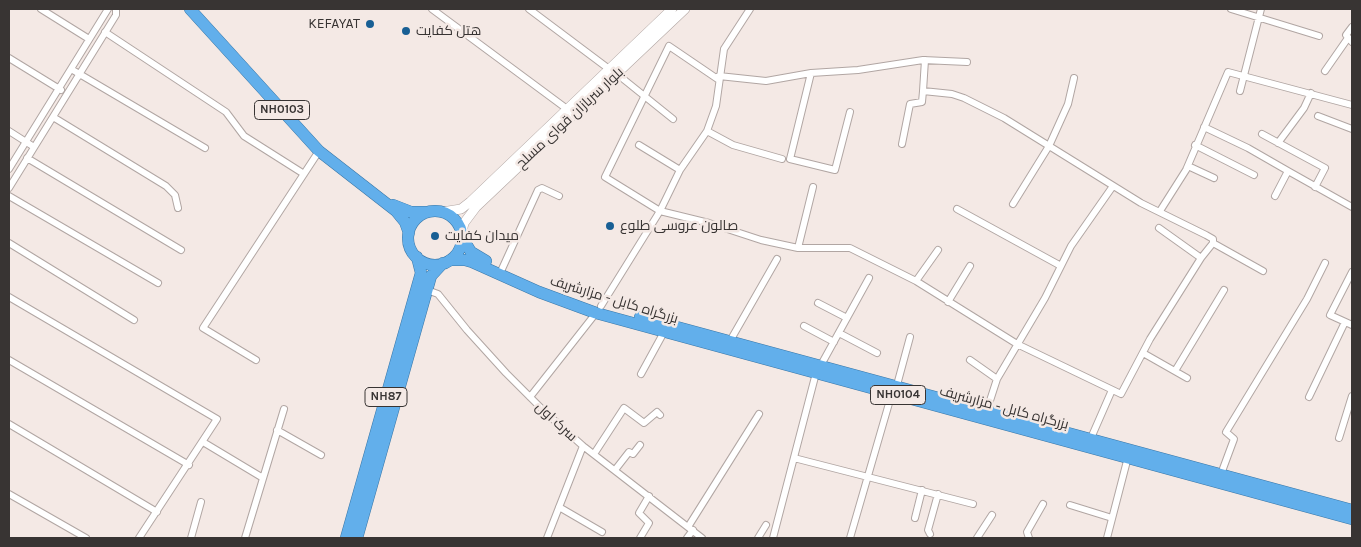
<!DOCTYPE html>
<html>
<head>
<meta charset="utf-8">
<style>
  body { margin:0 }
  #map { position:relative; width:1361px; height:547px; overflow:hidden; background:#f4e9e5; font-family:Karla,sans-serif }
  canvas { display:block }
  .frame { position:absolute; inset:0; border:10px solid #383433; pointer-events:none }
</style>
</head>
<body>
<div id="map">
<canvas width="1361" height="547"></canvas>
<div class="frame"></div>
</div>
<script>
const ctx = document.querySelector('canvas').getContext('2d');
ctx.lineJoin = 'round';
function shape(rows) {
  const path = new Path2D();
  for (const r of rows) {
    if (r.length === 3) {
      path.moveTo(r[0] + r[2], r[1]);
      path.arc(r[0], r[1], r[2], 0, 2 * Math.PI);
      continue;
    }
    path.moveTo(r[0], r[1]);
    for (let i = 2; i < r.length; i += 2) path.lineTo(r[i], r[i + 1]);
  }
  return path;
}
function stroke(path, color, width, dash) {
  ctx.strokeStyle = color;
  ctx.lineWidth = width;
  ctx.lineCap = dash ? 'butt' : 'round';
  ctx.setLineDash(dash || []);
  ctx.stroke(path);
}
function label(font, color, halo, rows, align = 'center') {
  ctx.font = font + ' Karla,Cairo,sans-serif';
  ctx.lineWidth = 5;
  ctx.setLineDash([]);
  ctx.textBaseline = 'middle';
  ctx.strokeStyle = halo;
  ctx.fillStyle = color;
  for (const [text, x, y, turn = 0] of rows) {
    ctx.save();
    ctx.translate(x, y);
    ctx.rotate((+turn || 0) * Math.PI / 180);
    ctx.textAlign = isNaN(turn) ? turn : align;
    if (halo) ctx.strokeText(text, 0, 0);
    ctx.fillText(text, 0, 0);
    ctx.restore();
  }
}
const minor = shape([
  [41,9,89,39],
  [432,9,567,109],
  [529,9,609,69],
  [1231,9,1319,36],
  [1352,27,1346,35,1352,42],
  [105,32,226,112,244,136,304,174],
  [9,58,61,90],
  [925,60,923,91,952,94,964,98,1004,118,1141,203,1206,235,1213,239,1213,243,1263,271],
  [71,69,205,148],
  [1325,71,1348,38],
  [811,73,790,159,835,170,850,112],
  [617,74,673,119],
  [719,76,766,81,811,73,858,70,923,60,967,62],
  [719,80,669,46,605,177,660,211,709,223,761,240,798,248,850,248,916,281,1017,344,1121,394,1150,339,1201,258,1213,243],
  [1240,91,1261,9],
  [1318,116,1352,129],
  [53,117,166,186,175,195,178,208],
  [1204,127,1248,148,1288,171],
  [9,131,34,147],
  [707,131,733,145,782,159],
  [1262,134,1325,168,1315,187],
  [1278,143,1304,108,1311,93],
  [902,144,910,104,922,102,923,91],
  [639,145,680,170],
  [1195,145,1254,175],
  [27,158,181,250],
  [1188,166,1214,178],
  [9,169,108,9],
  [9,188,116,15,116,9],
  [9,196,158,283],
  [1275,196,1288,171,1352,207],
  [1013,204,1049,146,1068,104,1074,78],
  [957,209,1061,266],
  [1160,211,1186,170,1228,72,1352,105],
  [1159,228,1201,258],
  [9,243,134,320],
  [798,248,813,187],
  [502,269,538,190,542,188,559,196],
  [1352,272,1330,315,1352,325],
  [916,281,938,250],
  [427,290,438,294,467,330,506,373,546,413,583,446,702,538],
  [9,297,217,419,139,538],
  [948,302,970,266],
  [818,303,847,318],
  [601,306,660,211,680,170,707,131,716,106,724,49,750,9],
  [804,326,834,342],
  [839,333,877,353],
  [730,341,777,259],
  [1143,353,1187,378],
  [9,360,189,465],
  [256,360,203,328,319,151],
  [970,360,997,379],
  [821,365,869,278],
  [1175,371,1224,290],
  [641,374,664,332],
  [897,385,910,337],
  [530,397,596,313],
  [1309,397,1345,322],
  [986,413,997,379,1045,298,1071,246,1113,186],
  [9,424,157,512],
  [277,430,321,455],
  [1091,438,1112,390],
  [1339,438,1352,396],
  [203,442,263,478],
  [594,454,624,408,644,423,657,412,660,415],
  [794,458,973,504],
  [615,470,629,452,633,454,640,445],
  [1221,474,1234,439,1226,432,1307,299,1325,263],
  [9,494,86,538],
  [1070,505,1112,518],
  [559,507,602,532],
  [915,518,922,490],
  [688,527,759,414],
  [930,534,928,530,938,494],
  [191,538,201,502],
  [245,538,284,409],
  [547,538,583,446],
  [640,538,649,523,639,513,649,496],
  [687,538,693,530],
  [758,538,766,525],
  [773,538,816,373],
  [850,538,892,393],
  [977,538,992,515],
  [1029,538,1027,532,1043,504],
  [1107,538,1128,457]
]);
const secondary = shape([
  [442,212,461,209,470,202,672,9],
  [462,232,464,223,476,207,685,9]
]);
const trunk = shape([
  [190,9,319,151,396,211,405,222,409,233],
  [393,205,411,212,426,212],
  [435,238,27],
  [462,237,471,252,486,261],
  [450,260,465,260,472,262,539,292,596,313,1352,519],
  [640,317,1352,510],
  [346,538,421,273,417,257],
  [357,538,431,276,443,263]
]);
const markers = [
  [370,24,5,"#185f94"],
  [406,31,5,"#185f94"],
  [610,226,5,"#185f94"],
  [435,236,5,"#185f94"]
];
const shields = [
  [282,110,55],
  [898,395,55],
  [386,397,42]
];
const shieldNames = [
  ["NH0103",282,110],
  ["NH0104",898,395],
  ["NH87",386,397]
];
const poiNames = [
  ["KEFAYAT",360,24,"right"],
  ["هتل کفایت",416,31],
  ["صالون عروسی طلوع",620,226],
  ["میدان کفایت",445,236]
];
const streetNames = [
  ["بلوار سربازان قوای مسلح",570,118,-43],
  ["بزرگراه کابل - مزارشریف",614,300,17],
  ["بزرگراه کابل - مزارشریف",1004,408,15],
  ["سرک اول",556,422,43]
];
stroke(minor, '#b1a6a3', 8);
stroke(secondary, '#b1a6a3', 10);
stroke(trunk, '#3a77a7', 12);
stroke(minor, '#fff', 6);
stroke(secondary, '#fff', 9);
stroke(trunk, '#62afeb', 11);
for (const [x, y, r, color] of markers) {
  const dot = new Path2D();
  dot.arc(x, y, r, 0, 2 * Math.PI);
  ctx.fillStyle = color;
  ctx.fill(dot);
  stroke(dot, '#f4e9e5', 2);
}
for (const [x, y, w] of shields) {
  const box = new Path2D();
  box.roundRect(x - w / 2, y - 9.5, w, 19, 4);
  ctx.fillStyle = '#f4e9e5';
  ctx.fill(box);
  stroke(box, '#383433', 1);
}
label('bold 12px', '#383433', null, shieldNames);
label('14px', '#383433', '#f4e9e5', poiNames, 'left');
label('14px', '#383433', '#f4e9e5', streetNames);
</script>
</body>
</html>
